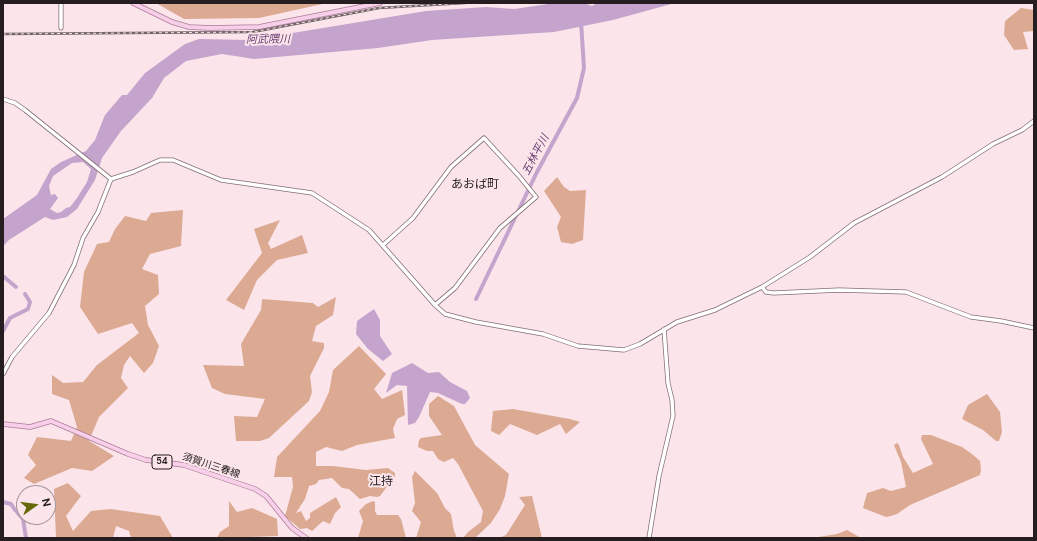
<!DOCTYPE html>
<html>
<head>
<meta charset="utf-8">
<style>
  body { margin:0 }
  #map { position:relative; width:1037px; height:541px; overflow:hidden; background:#fbe5ea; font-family:"DM Sans",sans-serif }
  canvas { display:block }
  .frame { position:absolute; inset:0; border:4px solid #251d1f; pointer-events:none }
  .north { position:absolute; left:16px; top:485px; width:40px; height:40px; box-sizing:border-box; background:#fbe5ea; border:1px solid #a59599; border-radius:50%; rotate:76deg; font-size:11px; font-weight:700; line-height:16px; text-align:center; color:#251d1f }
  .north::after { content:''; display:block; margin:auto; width:14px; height:18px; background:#666909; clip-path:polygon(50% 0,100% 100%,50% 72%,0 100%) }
</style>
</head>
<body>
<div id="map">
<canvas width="1037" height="541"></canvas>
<div class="frame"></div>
<div class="north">N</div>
</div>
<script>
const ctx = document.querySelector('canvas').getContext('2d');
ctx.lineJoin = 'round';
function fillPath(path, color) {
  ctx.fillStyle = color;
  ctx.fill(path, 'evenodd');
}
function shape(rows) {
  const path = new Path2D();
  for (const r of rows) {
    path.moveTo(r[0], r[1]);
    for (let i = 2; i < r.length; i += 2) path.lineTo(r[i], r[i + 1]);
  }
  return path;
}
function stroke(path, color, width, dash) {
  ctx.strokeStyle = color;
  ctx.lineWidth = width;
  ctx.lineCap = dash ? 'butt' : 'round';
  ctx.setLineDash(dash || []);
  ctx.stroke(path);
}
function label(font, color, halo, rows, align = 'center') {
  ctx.font = font + ' "DM Sans","Noto Sans JP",sans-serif';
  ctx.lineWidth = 4;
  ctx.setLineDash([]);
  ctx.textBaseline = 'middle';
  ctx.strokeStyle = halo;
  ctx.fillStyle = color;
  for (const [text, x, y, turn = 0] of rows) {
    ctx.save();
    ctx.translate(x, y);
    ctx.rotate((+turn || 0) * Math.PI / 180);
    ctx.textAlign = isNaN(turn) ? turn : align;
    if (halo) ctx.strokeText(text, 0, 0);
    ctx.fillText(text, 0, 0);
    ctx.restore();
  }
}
const forest = shape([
  [156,3,327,3,259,18,184,19],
  [1021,8,1034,10,1034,31,1023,32,1028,49,1014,50,1004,35,1005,21],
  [557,177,564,187,570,191,586,190,583,240,572,244,561,242,557,227,561,217,544,191],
  [183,210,181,246,150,254,142,269,158,275,159,294,145,306,148,325,159,346,153,363,144,373,130,356,124,365,121,378,128,388,99,417,89,441,114,456,92,471,72,468,34,484,24,478,36,465,28,455,37,437,71,441,77,427,69,400,52,394,52,375,63,383,83,382,97,365,139,333,132,323,98,334,80,307,84,272,97,244,109,242,115,229,125,216,146,221,151,213],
  [280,220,268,243,271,249,302,235,308,253,277,260,257,280,244,310,226,300,262,253,254,229],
  [336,297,333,315,316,326,312,341,324,343,324,348,310,376,312,392,309,401,269,438,260,441,236,441,234,416,257,417,265,399,225,394,212,388,203,365,244,366,241,344,261,310,262,299,313,303,318,307],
  [359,346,386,374,374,389,382,399,402,390,405,415,397,419,393,429,395,438,357,445,342,451,326,447,316,452,316,466,333,466,366,470,388,468,395,473,395,476,380,496,377,497,370,496,360,499,349,489,342,488,332,478,319,480,316,484,309,486,305,499,296,513,301,511,306,521,310,518,310,513,336,497,341,507,335,513,330,524,323,521,312,531,307,528,300,529,285,516,293,487,292,477,274,477,277,457,320,411,329,392,333,370],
  [987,394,1000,412,1002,432,999,441,996,441,983,430,962,419,968,405],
  [438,396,454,406,475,445,509,474,505,496,500,509,491,523,475,538,463,538,468,532,481,522,483,511,458,464,453,458,444,462,438,459,433,451,427,451,418,447,419,440,421,438,442,435,429,416,429,404],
  [513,409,570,419,580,422,566,434,560,424,537,435,510,424,499,435,491,431,493,411],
  [922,435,931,435,962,447,972,454,980,461,981,470,980,475,910,505,897,514,891,516,886,517,863,508,867,493,883,488,891,491,906,487,901,462,894,445,897,443,899,445,903,457,913,473,933,464,921,439],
  [415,471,437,493,445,508,451,514,454,531,457,538,416,538,421,522,412,511,415,503,412,477],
  [68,483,81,496,66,516,73,531,91,511,111,509,160,516,173,538,131,538,129,531,116,526,113,538,56,538,54,489],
  [532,496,542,538,499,538,506,535,525,505,519,497],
  [229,501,237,512,252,508,277,519,278,536,217,538,220,532,229,526],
  [373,501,375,502,375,511,377,515,398,515,401,519,406,538,358,538,363,521,359,511,366,504],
  [847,530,861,538,812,538,837,534]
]);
const water = shape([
  [555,3,584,3,592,6,597,3,675,3,613,20,554,32,432,40,378,48,254,59,222,54,186,61,164,78,152,98,121,131,102,158,95,180,77,209,67,217,53,220,45,217,9,240,3,246,3,219,37,195,51,169,61,162,86,151,95,140,105,115,122,95,127,95,145,73,185,44,199,39,250,40,426,11,486,7,514,9],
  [83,162,91,169,87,182,77,198,70,207,66,208,61,212,57,213,50,209,58,198,55,194,51,195,50,191,49,186,53,176,72,163],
  [374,309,380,320,380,336,392,354,383,361,368,349,356,334,357,321],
  [412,363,428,373,439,372,450,382,467,391,470,398,465,404,462,404,438,393,430,392,419,417,415,423,408,425,407,386,397,385,386,393,392,373]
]);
const river = shape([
  [3,276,16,287],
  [476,299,537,172,577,98,584,68,581,22],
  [3,331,10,318,28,309,30,302,25,294],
  [3,502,11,504,15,510],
  [17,512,23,519,26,538]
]);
const minor = shape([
  [61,3,61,28],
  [3,99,15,103,25,110,111,179],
  [383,245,413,218,451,167,484,138,519,176,536,197,500,228,455,288,435,305],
  [762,287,766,292,774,293,839,290,906,292,971,317,1001,321,1034,328],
  [3,374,12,357,49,313,74,265,83,238,98,212,111,179,133,172,160,160,173,160,221,180,312,193,369,230,435,305,445,314,476,322,543,334,578,346,624,350,640,344,677,322,715,310,762,287,810,257,854,223,942,177,993,144,1022,130,1034,121],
  [649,538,659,476,673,416,672,400,668,383,664,329]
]);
const major = shape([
  [133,3,172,22,189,27,210,28,259,27,380,3],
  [3,424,30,427,51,421,128,454,146,460,184,465,255,489,266,496,292,528,306,538]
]);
const rail = shape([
  [3,34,253,32,379,8,465,3]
]);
const shields = [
  [162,462,20]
];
const shieldNames = [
  ["54",162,462]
];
const streetNames = [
  ["須賀川三春線",211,466,18]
];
const waterNames = [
  ["阿武隈川",268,40,-1],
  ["五林平川",536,155,-62]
];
const quarterNames = [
  ["あおば町",475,185],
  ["江持",381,482]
];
fillPath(forest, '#dca992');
fillPath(water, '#c4a4cd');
stroke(river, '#c4a4cd', 4);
stroke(minor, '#826f73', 5);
stroke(major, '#ab7c99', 5.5);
stroke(minor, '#fff', 3.5);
stroke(major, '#f8cfe9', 4);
stroke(rail, '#716467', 2.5);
stroke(rail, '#fbe5ea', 1, [3]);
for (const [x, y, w] of shields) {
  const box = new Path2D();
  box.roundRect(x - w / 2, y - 7, w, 14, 3);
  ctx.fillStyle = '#fbe5ea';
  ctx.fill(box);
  stroke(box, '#251d1f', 1);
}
label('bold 9px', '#251d1f', null, shieldNames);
label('10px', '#251d1f', '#fbe5ea', streetNames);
label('italic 11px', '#6a4076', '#fbe5ea', waterNames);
label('12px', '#251d1f', '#fbe5ea', quarterNames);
</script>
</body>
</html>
